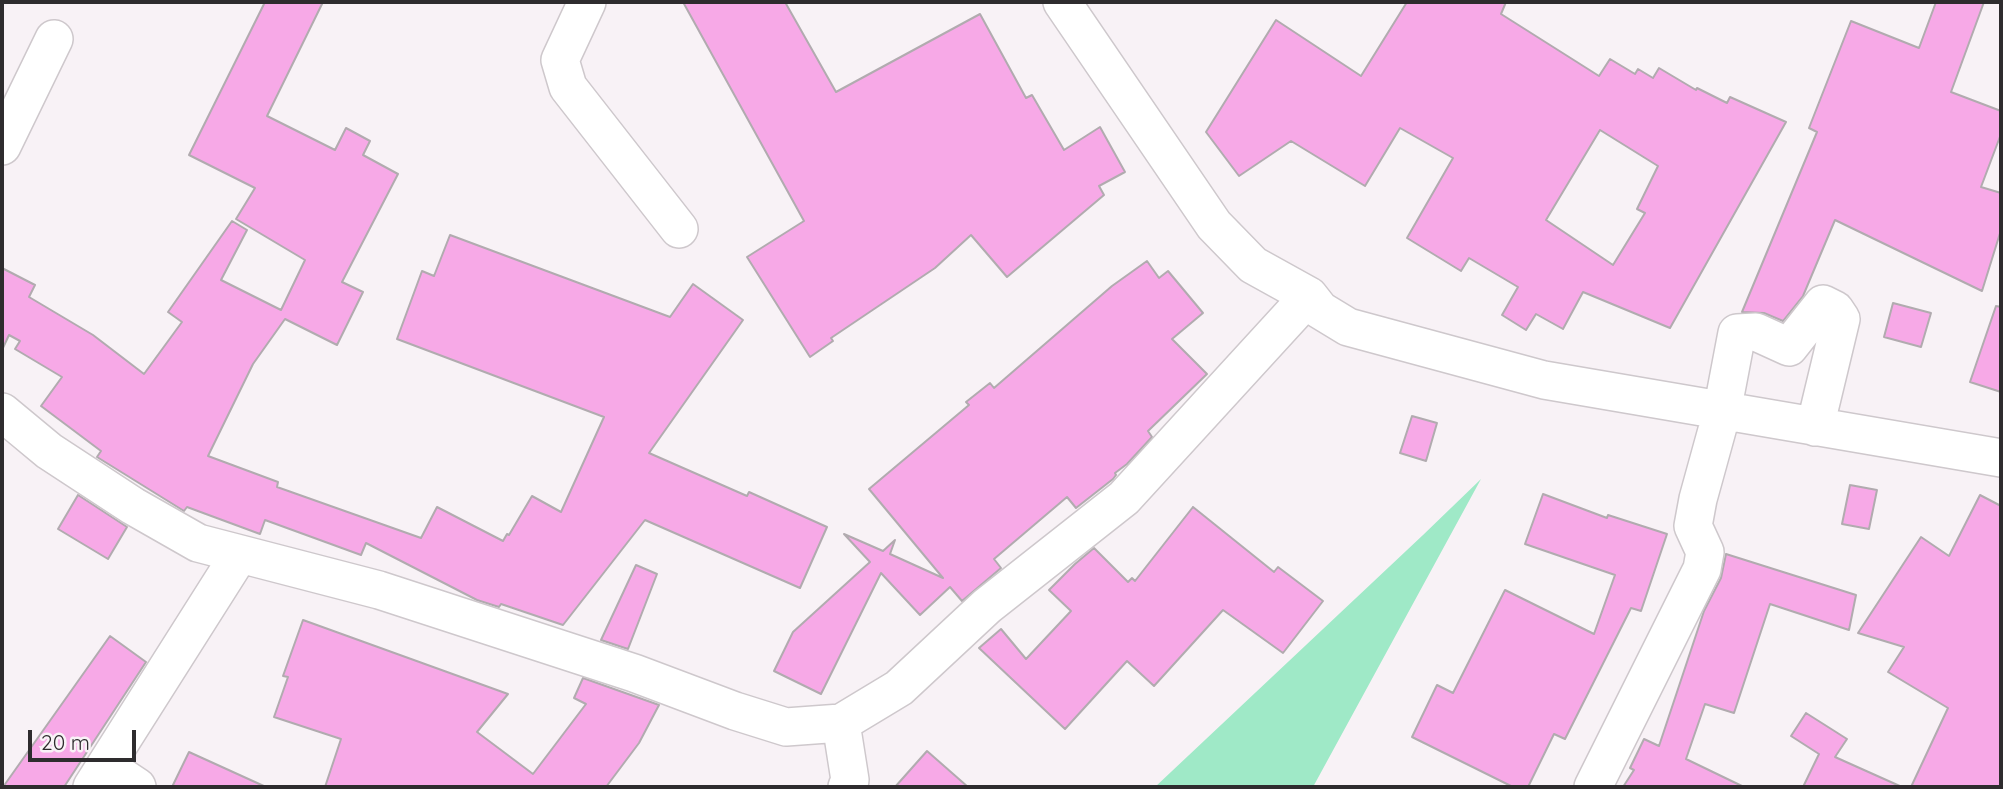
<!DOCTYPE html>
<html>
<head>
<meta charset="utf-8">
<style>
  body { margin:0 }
  #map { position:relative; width:2003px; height:789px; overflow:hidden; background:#f8f2f6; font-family:Quicksand,sans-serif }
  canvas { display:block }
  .frame { position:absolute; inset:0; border:4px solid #2e2c2e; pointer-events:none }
  .scale { position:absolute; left:28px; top:730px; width:108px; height:32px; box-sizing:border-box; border:4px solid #2e2c2e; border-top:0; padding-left:9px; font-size:21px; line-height:24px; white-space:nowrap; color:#2e2c2e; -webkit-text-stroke:5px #f8f2f6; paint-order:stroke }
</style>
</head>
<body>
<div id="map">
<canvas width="2003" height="789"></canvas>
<div class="frame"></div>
<div class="scale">20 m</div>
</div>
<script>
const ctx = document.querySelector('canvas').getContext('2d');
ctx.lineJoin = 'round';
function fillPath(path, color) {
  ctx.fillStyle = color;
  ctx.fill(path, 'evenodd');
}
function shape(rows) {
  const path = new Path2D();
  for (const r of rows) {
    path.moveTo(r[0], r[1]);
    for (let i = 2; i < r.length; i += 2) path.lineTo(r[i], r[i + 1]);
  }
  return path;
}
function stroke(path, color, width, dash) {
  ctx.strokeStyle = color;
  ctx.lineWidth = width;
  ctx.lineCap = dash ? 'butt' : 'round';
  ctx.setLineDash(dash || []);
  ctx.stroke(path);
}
const green = shape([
  [1481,479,1313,787,1155,787,1423,535]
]);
const building = shape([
  [265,2,323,2,267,116,335,150,346,128,370,141,363,155,398,174,342,282,363,292,337,345,285,319,253,364,208,456,278,482,277,487,421,538,437,507,503,541,507,534,509,535,532,496,561,512,604,417,397,339,422,271,434,276,450,235,670,317,693,284,743,320,649,453,747,496,749,492,827,527,800,588,645,520,563,625,501,604,499,607,477,600,366,543,361,555,265,520,260,534,187,507,184,511,97,457,101,451,41,406,62,377,15,349,20,341,9,335,2,350,2,268,35,285,29,297,93,335,144,374,182,322,168,312,232,221,247,230,221,280,281,310,305,260,236,219,255,188,189,155,265,2],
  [683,2,785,2,836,92,980,14,1026,98,1032,95,1064,150,1100,127,1125,172,1099,186,1104,195,1007,277,971,235,935,268,831,338,833,341,810,357,747,257,804,221,683,2],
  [1407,2,1506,2,1501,14,1599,76,1610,59,1635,74,1638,69,1653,78,1659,68,1696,90,1697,88,1727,103,1730,97,1786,122,1670,328,1583,292,1563,329,1536,314,1526,330,1502,315,1518,287,1469,258,1461,271,1407,238,1453,158,1400,128,1365,186,1291,141,1239,176,1206,132,1276,20,1361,76,1407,2],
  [1600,130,1658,166,1637,209,1645,213,1613,265,1546,220,1600,130],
  [1936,2,1984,2,1951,92,2001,111,2001,134,1981,187,2001,193,2001,230,1982,291,1835,220,1803,296,1783,321,1764,313,1742,312,1817,132,1809,128,1851,21,1919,48,1936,2],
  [1147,261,1159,278,1168,271,1203,313,1172,339,1207,374,1148,431,1152,437,1127,464,1115,473,1116,475,1113,479,1076,508,1067,497,994,559,1001,568,962,601,950,587,920,615,881,573,821,694,774,671,793,632,870,562,844,534,883,551,895,540,890,554,943,578,869,489,969,405,966,402,990,383,994,388,1112,286,1147,261],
  [1893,303,1931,313,1921,347,1884,337,1893,303],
  [1996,306,2001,307,2001,392,1970,382,1996,306],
  [1412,416,1437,423,1426,461,1400,453,1412,416],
  [1850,485,1877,490,1869,529,1842,524,1850,485],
  [1543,494,1607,518,1608,515,1667,534,1641,611,1631,608,1565,739,1554,734,1528,787,1513,787,1412,737,1437,685,1453,693,1505,590,1594,634,1615,575,1525,544,1543,494],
  [78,495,127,527,108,559,58,529,78,495],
  [1980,495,2001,506,2001,787,1911,787,1948,708,1888,672,1904,647,1858,633,1921,537,1949,556,1980,495],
  [1193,507,1274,572,1278,567,1323,601,1283,653,1223,610,1154,686,1127,661,1065,729,979,648,1001,629,1026,659,1071,611,1049,590,1075,564,1094,548,1128,582,1132,578,1135,581,1193,507],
  [1726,554,1856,595,1849,630,1770,604,1734,713,1705,704,1686,759,1744,787,1623,787,1634,770,1630,768,1644,739,1659,746,1704,611,1721,578,1726,554],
  [636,565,657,574,628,649,601,640,636,565],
  [303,620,508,694,477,732,533,774,586,704,574,698,583,678,659,705,639,743,606,787,325,787,341,739,274,717,288,677,283,676,303,620],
  [110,636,146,662,64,787,3,787,110,636],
  [1806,713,1847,739,1835,757,1902,787,1803,787,1819,754,1791,736,1806,713],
  [927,751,968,787,895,787,927,751],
  [189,752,266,787,172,787,189,752]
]);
const minor = shape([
  [587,2,560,60,568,87,679,229],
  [1062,2,1214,225,1253,265,1309,296,1320,310,1348,327,1544,380,2001,458],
  [2,146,54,39],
  [2,412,49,451,133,506,198,543,379,590,634,673,735,711,786,727,841,723,899,688,987,606,1124,498,1309,296],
  [841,723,850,780,847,787],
  [107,767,137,787],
  [92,787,239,555],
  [1593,787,1702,569,1705,552,1693,526,1698,499,1722,412,1737,333,1756,332,1789,347,1823,304,1835,310,1841,319,1815,427]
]);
fillPath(green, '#9fe9c7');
fillPath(building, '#f7a9e7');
stroke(building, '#b1abaf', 2);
stroke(minor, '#cec8cc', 40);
stroke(minor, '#fff', 37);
</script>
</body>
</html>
